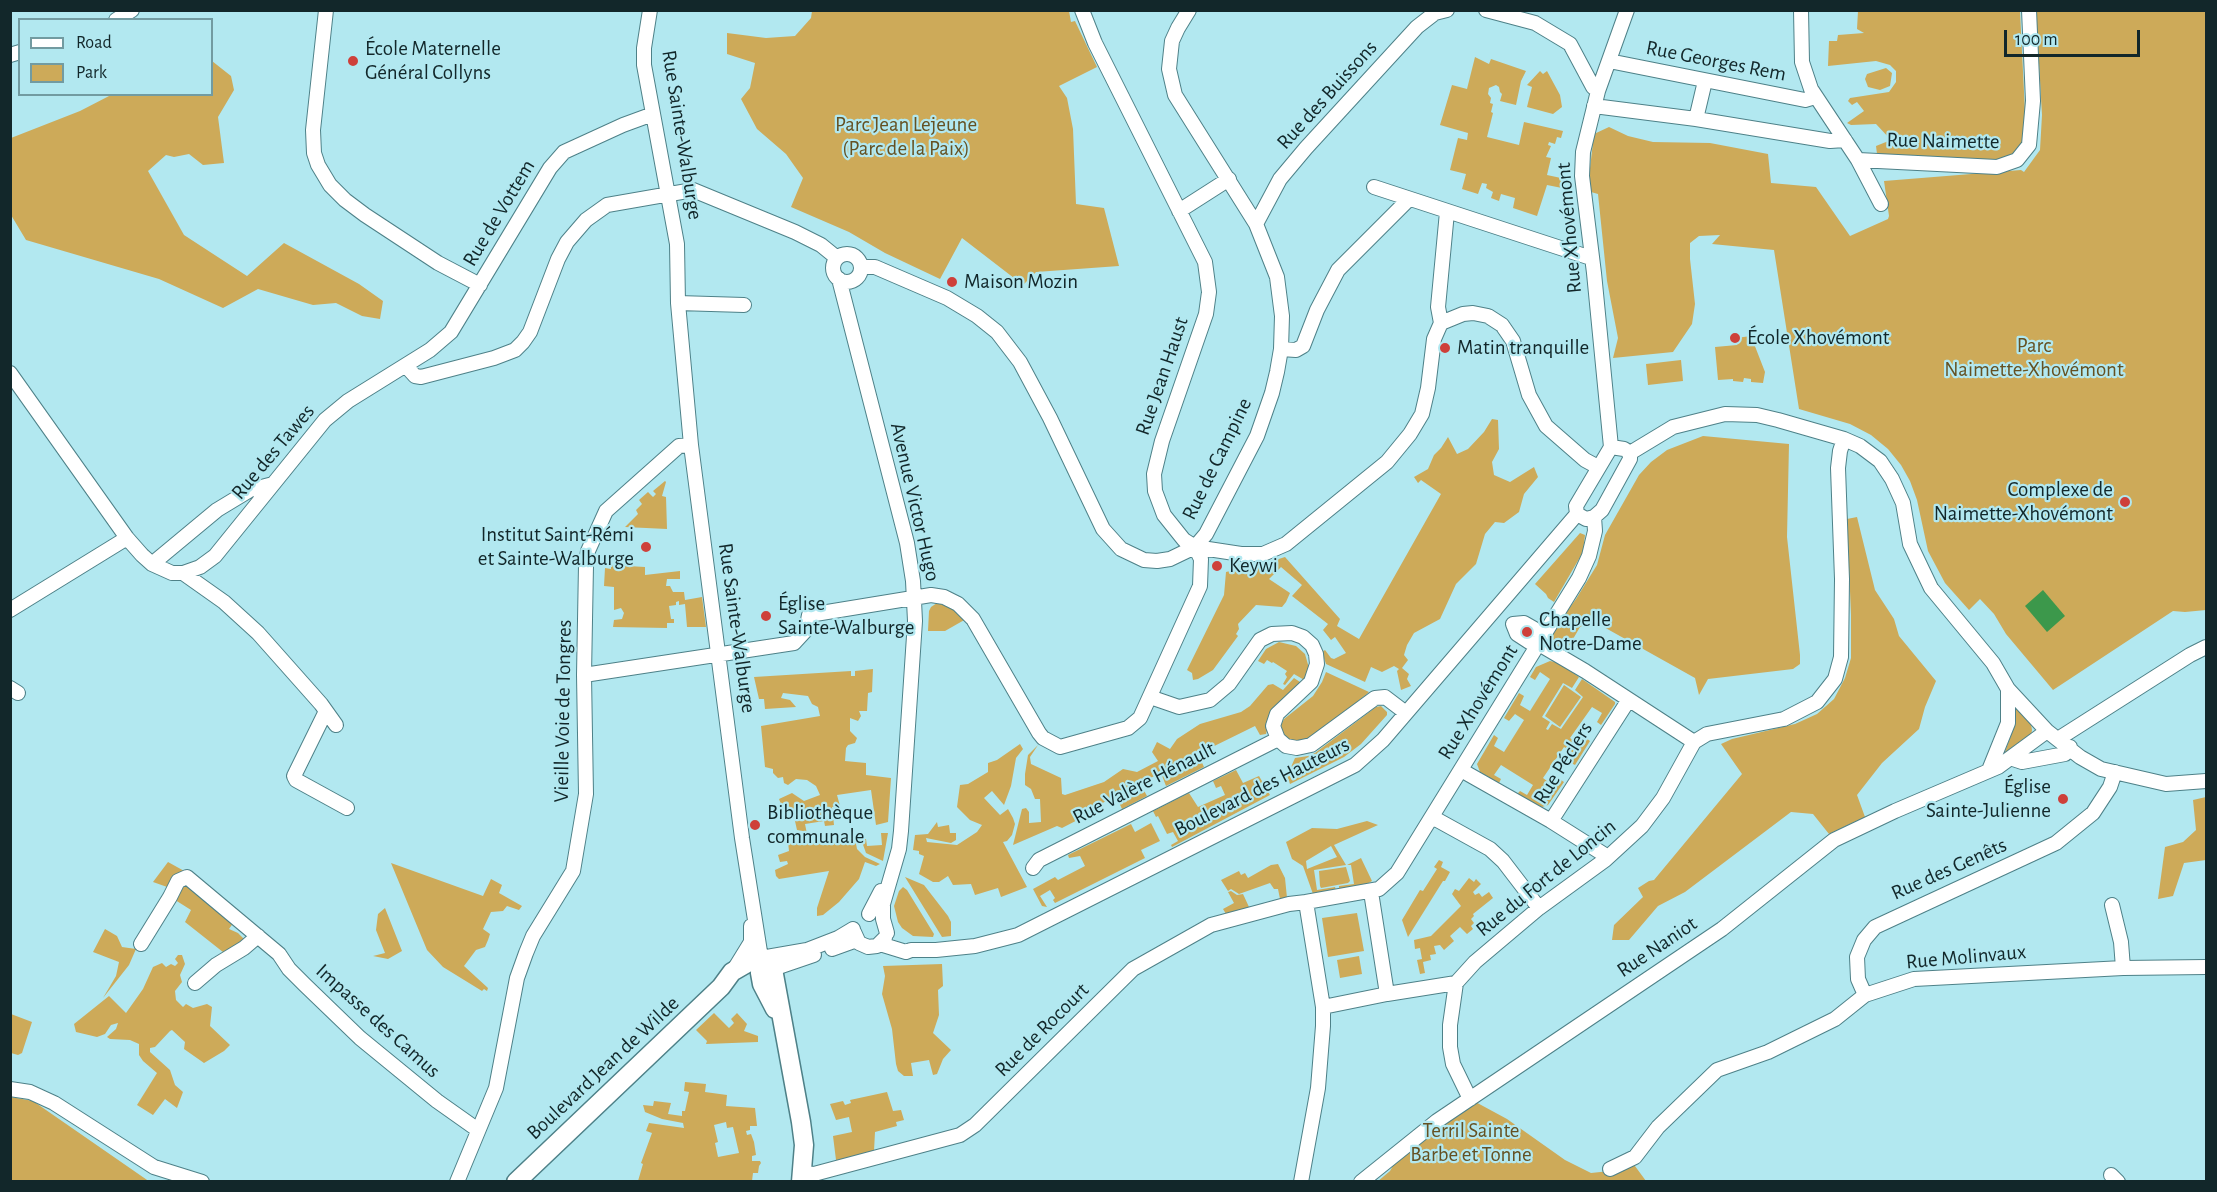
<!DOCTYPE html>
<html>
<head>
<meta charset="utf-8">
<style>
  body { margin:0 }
  #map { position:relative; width:2217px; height:1192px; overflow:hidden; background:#b2e8f0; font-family:"Alegreya Sans",sans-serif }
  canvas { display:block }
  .frame { position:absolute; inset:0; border:12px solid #12272a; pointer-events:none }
  .legend { position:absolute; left:18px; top:18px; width:195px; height:78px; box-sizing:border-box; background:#b2e8f0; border:2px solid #729ba1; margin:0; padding:8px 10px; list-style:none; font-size:18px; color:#12272a }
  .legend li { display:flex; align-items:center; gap:12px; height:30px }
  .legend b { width:30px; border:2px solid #729ba1 }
  .scale { position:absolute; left:2004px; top:30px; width:136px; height:27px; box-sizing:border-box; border:3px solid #12272a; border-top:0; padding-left:8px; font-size:18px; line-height:21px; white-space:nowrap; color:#12272a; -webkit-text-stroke:4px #b2e8f0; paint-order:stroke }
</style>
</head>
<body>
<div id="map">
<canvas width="2217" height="1192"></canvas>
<div class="frame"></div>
<ul class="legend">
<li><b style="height:8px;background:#fff"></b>Road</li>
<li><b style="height:16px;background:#cdaa59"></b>Park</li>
</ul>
<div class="scale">100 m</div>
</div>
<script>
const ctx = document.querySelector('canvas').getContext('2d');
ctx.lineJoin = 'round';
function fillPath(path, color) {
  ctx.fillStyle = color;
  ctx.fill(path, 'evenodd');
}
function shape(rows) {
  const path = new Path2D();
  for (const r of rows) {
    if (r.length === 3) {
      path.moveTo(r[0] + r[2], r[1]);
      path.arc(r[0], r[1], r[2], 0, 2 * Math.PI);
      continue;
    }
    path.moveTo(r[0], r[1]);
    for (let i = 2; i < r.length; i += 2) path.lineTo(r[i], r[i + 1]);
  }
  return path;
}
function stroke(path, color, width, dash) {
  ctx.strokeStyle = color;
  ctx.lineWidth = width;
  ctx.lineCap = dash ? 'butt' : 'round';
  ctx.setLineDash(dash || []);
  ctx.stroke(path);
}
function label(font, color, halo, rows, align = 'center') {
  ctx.font = font + ' "Alegreya Sans",sans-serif';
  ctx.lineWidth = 4.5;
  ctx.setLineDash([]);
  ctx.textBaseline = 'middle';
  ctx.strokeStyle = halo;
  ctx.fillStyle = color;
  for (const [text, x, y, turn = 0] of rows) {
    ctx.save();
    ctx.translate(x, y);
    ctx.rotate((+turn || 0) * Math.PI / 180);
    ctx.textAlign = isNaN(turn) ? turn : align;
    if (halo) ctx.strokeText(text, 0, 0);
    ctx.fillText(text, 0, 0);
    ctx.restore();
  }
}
const green = shape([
  [812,11,1069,11,1071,22,1075,21,1097,67,1059,86,1067,98,1073,129,1076,204,1104,208,1119,266,1036,272,1023,285,962,238,940,279,885,253,849,232,791,207,803,178,786,154,757,129,741,99,750,88,755,63,727,54,727,33,766,38,795,36,811,18],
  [1858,11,2020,11,2025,112,2029,112,2021,149,2003,162,1877,154,1876,146,1891,140,1876,124,1851,125,1847,123,1864,111,1857,102,1852,105,1848,101,1850,98,1889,92,1896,82,1896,71,1890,65,1876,61,1828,66,1829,41,1837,41,1838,35,1864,33,1857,29],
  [2036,11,2206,11,2206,610,2185,612,2173,611,2053,690,2006,634,1994,614,1980,599,1969,610,1945,583,1928,551,1917,500,1910,481,1901,465,1888,449,1871,435,1850,424,1799,409,1774,250,1712,244,1720,235,1699,236,1690,243,1690,259,1695,304,1692,324,1673,352,1613,358,1618,338,1607,281,1598,194,1591,192,1588,185,1594,134,1609,127,1628,136,1653,142,1710,143,1768,154,1771,183,1816,187,1850,236,1888,219,1889,216,1884,181,2021,170,2024,172,2040,150,2042,115],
  [1475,57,1489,64,1491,59,1526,71,1521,81,1516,105,1500,101,1502,94,1500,92,1499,87,1496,85,1489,88,1488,94,1491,98,1490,103,1493,104,1491,112,1493,113,1487,137,1519,145,1524,122,1563,131,1561,138,1557,137,1555,144,1549,142,1548,145,1551,146,1546,157,1551,158,1547,175,1561,178,1562,188,1547,185,1537,216,1513,208,1515,198,1501,194,1499,201,1491,198,1493,192,1486,188,1487,184,1482,183,1478,194,1462,189,1466,174,1450,170,1458,138,1467,140,1468,133,1440,125,1452,85,1467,89],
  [212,61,231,76,234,90,218,117,224,163,203,165,189,154,174,157,166,155,148,171,184,235,247,276,284,243,359,284,383,301,380,319,362,316,336,303,313,305,258,289,223,308,159,279,26,240,11,215,11,138,80,111,111,95,212,94],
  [1886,68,1892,73,1890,86,1880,90,1868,87,1865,79,1867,74],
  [1540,71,1543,74,1547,71,1560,95,1562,107,1553,114,1527,107,1532,87,1527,85],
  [1751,336,1765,372,1763,383,1751,382,1751,379,1744,378,1743,382,1733,381,1733,379,1718,380,1715,347,1737,345,1736,338],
  [1681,360,1683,381,1648,385,1646,364],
  [1492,419,1498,420,1499,449,1492,462,1494,475,1510,482,1534,467,1538,477,1524,494,1519,512,1504,523,1495,522,1485,534,1476,564,1456,584,1440,619,1414,633,1407,645,1404,655,1408,660,1402,668,1409,674,1407,679,1411,686,1401,690,1397,671,1399,669,1394,666,1382,672,1371,667,1365,682,1326,664,1322,652,1325,650,1331,658,1334,659,1346,653,1335,637,1331,640,1323,630,1328,624,1292,596,1302,585,1281,567,1269,579,1290,593,1286,602,1282,607,1256,605,1238,624,1239,629,1236,634,1238,636,1213,670,1198,679,1193,680,1192,673,1187,670,1224,595,1226,572,1238,569,1239,564,1260,565,1285,557,1340,619,1337,626,1359,639,1441,494,1421,480,1418,483,1414,477,1428,469,1434,455,1441,448,1448,437,1457,454,1468,449,1484,432],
  [1703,436,1789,444,1787,537,1800,655,1800,664,1793,669,1708,679,1699,695,1695,678,1593,621,1580,627,1566,651,1550,641,1549,636,1576,599,1597,565,1605,535,1639,475,1651,462,1667,450],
  [665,481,666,482,662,496,666,497,667,529,625,527,638,514,636,510,642,504,639,500,648,492,653,497,656,494,653,491],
  [1857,517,1875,590,1894,619,1899,636,1936,681,1925,707,1919,729,1882,763,1857,795,1865,817,1829,834,1813,814,1791,812,1685,892,1658,906,1629,940,1612,940,1614,925,1643,897,1638,888,1649,881,1654,880,1742,774,1721,744,1732,739,1795,724,1817,714,1834,699,1845,678,1851,658,1851,615,1847,519],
  [1580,533,1585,535,1583,552,1554,602,1548,598,1546,594,1535,584],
  [611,565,645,567,645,575,680,571,680,579,667,579,666,586,670,586,673,592,684,592,685,600,702,597,706,627,687,627,685,604,679,605,679,601,676,602,676,605,669,606,671,619,674,619,674,623,667,623,667,628,613,627,614,620,622,619,624,613,621,608,614,610,614,587,604,586,605,568,611,569],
  [937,603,949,606,966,619,945,631,928,631,929,611,931,607],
  [1279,642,1296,646,1305,654,1309,668,1306,681,1294,674,1285,685,1283,684,1287,677,1285,674,1287,671,1273,662,1272,663,1267,660,1264,664,1258,661,1266,649],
  [1550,661,1559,663,1579,677,1572,688,1563,683,1542,717,1550,722,1546,729,1548,730,1552,724,1561,729,1583,697,1575,690,1582,679,1615,702,1615,704,1601,725,1597,722,1602,713,1592,707,1570,738,1580,745,1586,738,1590,741,1575,765,1569,762,1574,753,1564,747,1543,778,1552,785,1558,778,1564,782,1548,805,1542,807,1517,794,1520,791,1527,795,1533,785,1501,765,1494,775,1501,779,1499,783,1480,772,1477,764,1494,735,1498,738,1494,746,1504,752,1524,720,1515,714,1509,721,1504,718,1519,693,1524,696,1520,705,1530,711,1550,679,1540,672,1535,680,1530,677,1536,667],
  [873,669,872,692,868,693,867,711,859,711,861,716,858,721,850,718,850,731,857,738,855,743,848,745,846,748,845,761,866,763,866,775,891,778,888,822,876,825,871,790,837,795,840,806,832,807,834,825,825,826,824,821,805,824,808,839,854,833,857,849,865,857,880,864,876,866,865,862,859,879,839,902,823,915,817,916,817,908,829,871,779,879,776,876,775,870,788,864,787,861,780,862,778,855,789,851,788,842,805,839,803,831,797,830,793,812,783,809,779,799,792,793,804,801,820,795,816,786,807,780,796,779,788,785,784,783,783,777,778,778,773,773,773,769,765,767,761,726,820,716,818,707,812,704,808,696,783,693,781,698,790,700,796,707,765,709,764,699,759,699,754,677,851,671,851,676,855,676,855,671],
  [1326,672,1369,692,1367,694,1309,739,1299,743,1288,740,1283,733,1281,725,1284,719,1313,696,1322,682],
  [1294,678,1303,684,1268,727,1266,734,1260,735,1255,726,1198,754,1204,767,1166,786,1161,773,1140,783,1147,796,1122,809,1116,796,1091,809,1093,812,1062,828,1057,826,1013,845,1022,809,1026,808,1029,812,1029,823,1041,822,1040,799,1035,799,1031,789,1025,785,1025,774,1028,755,1038,745,1030,757,1031,764,1061,778,1062,794,1065,795,1104,782,1123,769,1137,772,1158,761,1152,752,1157,742,1170,749,1177,739,1200,724,1241,712,1250,706,1268,685,1273,684,1283,690],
  [1564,685,1581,697,1560,727,1545,716],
  [2013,703,2031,724,2032,730,2031,736,2006,755,2005,752,2013,730],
  [1381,706,1387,712,1387,715,1361,744,1344,757,1290,784,1287,776,1295,758,1308,756,1315,753,1376,707],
  [1020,744,1023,749,1016,758,1011,786,1004,805,992,791,984,798,1000,815,1008,809,1013,818,1015,824,1012,835,1007,841,1003,842,1027,887,1001,897,998,888,975,895,971,884,953,885,948,876,939,882,933,882,919,874,924,856,919,854,919,851,913,850,915,835,928,834,937,822,938,827,949,825,950,833,956,833,956,840,951,843,926,838,927,842,957,845,977,832,982,825,970,820,957,807,960,785,968,784,988,772,988,763,997,760],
  [1236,770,1243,783,1259,776,1270,795,1172,847,1171,845,1178,841,1173,832,1167,834,1158,816,1156,817,1153,811,1189,793,1198,807,1225,795,1221,786,1216,788,1213,781],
  [2206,797,2206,860,2184,863,2173,896,2158,899,2165,847,2183,842,2196,830,2193,800],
  [1367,821,1378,825,1334,845,1346,865,1314,870,1317,890,1335,887,1336,890,1313,894,1303,866,1292,859,1286,842,1312,828,1337,829],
  [1331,846,1337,857,1307,869,1306,861],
  [1151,823,1160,841,1141,850,1145,858,1055,903,1053,900,1055,898,1050,890,1040,896,1047,907,1042,906,1033,889,1055,877,1058,880,1085,866,1080,856,1069,858,1068,855,1131,824,1135,832],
  [881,833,888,833,883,861,866,853,861,839,866,839,867,846,882,845],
  [1361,858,1372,881,1365,885,1339,890,1339,886,1354,884,1351,865,1347,865],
  [1439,860,1443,862,1441,867,1450,872,1445,881,1443,881,1408,937,1402,920,1420,890,1423,891,1437,869,1434,867],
  [168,862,186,872,170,888,153,882],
  [391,863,483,896,491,879,502,885,499,893,522,906,519,910,507,906,503,911,491,912,483,929,490,934,488,940,485,947,476,950,464,966,488,988,487,991,484,989,482,991,443,967,427,950],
  [1278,864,1285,878,1287,898,1280,899,1278,889,1274,889,1270,883,1239,894,1231,889,1228,891,1221,880,1239,871,1241,875,1245,873,1248,878,1271,865],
  [1346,867,1350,881,1348,883,1321,888,1320,886,1319,871],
  [905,877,924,885,948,916,951,922,951,936,942,937],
  [1469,878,1474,882,1476,879,1481,884,1473,892,1475,895,1479,893,1482,897,1489,892,1493,898,1473,914,1474,916,1471,919,1474,923,1471,926,1473,929,1467,934,1460,927,1450,936,1454,941,1444,950,1440,945,1434,946,1436,954,1430,955,1431,960,1423,962,1425,973,1420,974,1417,960,1422,959,1420,948,1415,949,1414,940,1431,936,1461,906,1452,894,1455,889,1459,891],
  [185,881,236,919,229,929,238,933,248,943,228,956,185,922,191,910,172,898],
  [903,887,907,890,934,934,933,937,913,936,902,928,898,922,894,906,899,891],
  [1231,891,1237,895,1243,894,1249,907,1226,914,1223,909,1234,903,1228,892],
  [385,908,402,951,388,959,373,956,385,953,376,930,378,914],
  [1357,913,1364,951,1328,957,1322,918],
  [105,929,117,936,122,947,136,949,129,965,103,998,116,976,119,962,93,952],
  [178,955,182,955,185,964,180,975,182,982,175,991,176,1000,183,1007,186,1004,193,1008,207,1004,212,1007,210,1026,230,1045,224,1051,204,1063,184,1049,185,1042,172,1030,170,1031,155,1047,150,1048,150,1052,170,1070,175,1085,183,1092,177,1108,165,1099,153,1115,137,1105,157,1073,143,1061,139,1055,139,1044,130,1040,110,1039,107,1037,116,1029,118,1023,111,1025,105,1034,97,1037,76,1032,74,1024,109,996,126,1013,143,989,153,967,162,963,166,967,171,964,175,966,178,963,175,959],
  [1359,956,1362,974,1340,978,1337,960],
  [942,964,943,986,938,990,939,1015,933,1033,951,1050,943,1059,937,1074,933,1075,929,1060,911,1063,913,1076,904,1076,898,1071,896,1064,892,1029,882,994,885,976,883,966],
  [714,1013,729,1028,734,1023,731,1019,737,1013,747,1024,744,1031,758,1036,758,1042,706,1044,707,1041,696,1030],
  [11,1014,32,1022,22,1053,18,1055,11,1053],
  [685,1082,706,1084,705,1092,727,1095,726,1106,755,1108,757,1126,750,1126,750,1130,746,1131,747,1135,751,1134,754,1142,756,1155,752,1156,752,1161,760,1161,761,1163,759,1166,758,1173,753,1173,752,1181,638,1181,643,1164,641,1163,652,1133,646,1131,649,1123,684,1128,683,1123,662,1119,645,1112,643,1105,653,1106,654,1101,671,1103,668,1114,682,1116,682,1111,685,1111,689,1092,684,1091],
  [726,1122,727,1128,733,1127,739,1153,718,1157,715,1143,718,1142,714,1125],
  [887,1092,893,1111,901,1110,904,1120,896,1122,897,1126,875,1132,874,1151,859,1158,836,1160,833,1136,852,1132,849,1117,836,1120,830,1104,843,1101,845,1105,851,1103,850,1100],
  [11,1097,33,1101,150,1182,11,1182],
  [1470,1099,1507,1119,1565,1160,1591,1173,1610,1171,1632,1162,1646,1181,1377,1182,1390,1171,1406,1144]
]);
const water = shape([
  [2043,590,2065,616,2047,632,2025,606]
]);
const minor = shape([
  [326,10,313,130,314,153,318,165,330,185,345,200,365,215,438,263,480,285],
  [650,10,644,48,644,65,677,244,678,303,691,445,742,838,761,958,807,950,838,938,853,929],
  [1082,10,1095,43,1205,262,1209,292,1206,314,1162,441,1154,474,1155,491,1164,515,1184,540,1195,547,1241,554,1263,554,1286,544,1387,462,1410,434,1422,414,1428,388,1434,339,1441,323,1463,314,1473,313,1488,316,1502,325,1513,341,1529,395,1546,426,1585,460,1598,467],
  [1486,10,1535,23,1570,44,1593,87,1598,91],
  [1801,10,1802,62,1811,89,1858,160,1881,204],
  [116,20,132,10],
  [10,55,20,52],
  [1609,61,1805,100,1815,97],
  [1594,106,1696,119,1830,141,1845,140],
  [1696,119,1705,81],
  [1858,160,1997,167,2017,160,2029,145,2033,101,2029,10],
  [1374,187,1591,258],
  [1179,211,1229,179],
  [1256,224,1280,179,1306,148,1417,27,1435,13,1447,10],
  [847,268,14],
  [862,267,875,267,947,298,977,316,997,332,1020,362,1050,418,1103,529,1121,549,1144,560,1157,561,1170,559,1195,547,1206,534,1257,436,1272,393,1277,372,1281,349,1282,316,1277,277,1256,224,1175,95,1169,69,1172,41,1178,28,1189,10],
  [839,279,907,543,913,581,915,621,901,831,899,849,883,904,883,919,887,933],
  [678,303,744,305],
  [1441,323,1438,307,1447,212],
  [1281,349,1296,350,1303,346,1317,310,1338,270,1408,200],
  [406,366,415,376,421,377,494,358,515,350,523,342,530,332,558,259,567,242,586,220,607,205,693,190,795,232,821,245,837,258],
  [10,373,127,538,142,555,152,564,172,573,183,573,200,567,215,556,325,420,348,401,430,350,451,332,550,168,564,152,623,125,653,114],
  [1611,447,1594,273,1582,176,1583,152,1598,91,1627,10],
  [1611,447,1624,449,1630,453,1630,459,1602,510,1594,517,1586,519,1577,514,1576,506,1611,447],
  [1630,453,1673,427,1725,414,1757,415,1778,420,1844,439,1860,446,1880,461,1892,479,1903,503,1910,544,1931,588,1993,663,2008,689,2047,731,2080,757,2101,769,2166,784,2206,781],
  [152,564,217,510,250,490,273,484],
  [183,573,224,602,258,633,321,704,336,725],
  [10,610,127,538],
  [1539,644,1585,671,1694,742],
  [1537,647,1517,634,1513,624,1524,623,1545,635],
  [584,675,794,643,806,630,809,615,931,595,944,597,958,604,973,619,1039,733,1043,738,1060,747,1128,728,1140,718,1200,586,1201,559,1195,547],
  [10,688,18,693],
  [1150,697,1179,707,1210,700,1229,684,1260,640,1272,634,1292,633,1303,637,1312,645,1316,654,1317,664,1311,682,1277,714,1273,726,1278,739,1286,746,1297,748,1311,745,1375,698,1385,697,1406,713],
  [326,711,294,776,296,780,347,808],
  [2058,739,2190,655,2206,647],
  [2010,758,2022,762,2065,754,2070,747],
  [1461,770,1551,821,1608,857],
  [1989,770,2008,723,2008,689],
  [1432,817,1490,849,1503,861,1539,908],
  [1551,821,1628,701],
  [1033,868,1039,860,1045,857,1278,739],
  [1371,892,1387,994],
  [2112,905,2121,942,2123,968],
  [869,914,881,891],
  [854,932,859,943,868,947,877,946,885,938],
  [141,944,170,897,178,881,187,877,279,954,289,969,305,985,360,1038,437,1101,478,1130],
  [880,944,906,952,911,950,936,950,975,946,1018,935,1355,765,1383,740,1577,514],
  [832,949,857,940],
  [735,968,751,942,751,926],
  [773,969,814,955],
  [195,983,216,965,244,948,258,936],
  [1456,983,1450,1025,1450,1047,1453,1064,1470,1099],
  [1865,995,1858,979,1857,957,1864,940,1875,927,2056,843,2093,813,2110,787,2115,772],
  [1323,1007,1387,994,1456,983,1475,962,1539,908,1605,860,1642,826,1663,798,1694,742,1707,734,1784,719,1817,702,1835,679,1841,657,1842,579,1838,468,1840,451,1844,439],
  [10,1089,30,1092,54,1103,154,1167,202,1182],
  [1610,1169,1635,1157,1658,1127,1717,1070,1768,1052,1835,1019,1865,995,1914,979,2123,968,2206,967],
  [802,1173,814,1174,960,1135,975,1125,1133,969,1211,925,1289,904,1306,902],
  [2111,1175,2118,1182],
  [457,1182,496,1088,517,978,526,953,533,936,573,871,586,794,584,675,586,565,588,551,606,511,679,446,691,445],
  [1301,1182,1318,1088,1323,1026,1323,1007,1306,902,1379,889,1397,873,1579,578,1589,556,1595,531,1594,517],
  [1361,1182,1437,1121,1722,929,1834,840,1895,811,1998,767,2047,731]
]);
const major = shape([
  [761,958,760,973,762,984,775,1009],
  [773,969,801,1122,804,1145,801,1182],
  [516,1182,721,987,732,972,751,961,761,958]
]);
const markers = [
  [353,61,6,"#ce403a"],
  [952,282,6,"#ce403a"],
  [1735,338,6,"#ce403a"],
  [1445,348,6,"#ce403a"],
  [2125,502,6,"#ce403a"],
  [646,547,6,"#ce403a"],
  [1217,566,6,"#ce403a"],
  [766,616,6,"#ce403a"],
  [1527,632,6,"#ce403a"],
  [2063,799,6,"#ce403a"],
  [755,825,6,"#ce403a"]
];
const poiNames = [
  ["École Maternelle",365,49],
  ["Général Collyns",365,73],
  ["Maison Mozin",964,282],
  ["École Xhovémont",1747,338],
  ["Matin tranquille",1457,348],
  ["Complexe de",2113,490,"right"],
  ["Naimette-Xhovémont",2113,514,"right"],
  ["Institut Saint-Rémi",634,535,"right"],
  ["et Sainte-Walburge",634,559,"right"],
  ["Keywi",1229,566],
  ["Église",778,604],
  ["Sainte-Walburge",778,628],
  ["Chapelle",1539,620],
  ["Notre-Dame",1539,644],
  ["Église",2051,787,"right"],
  ["Sainte-Julienne",2051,811,"right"],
  ["Bibliothèque",767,813],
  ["communale",767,837]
];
const streetNames = [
  ["Rue Georges Rem",1716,61,11],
  ["Rue des Buissons",1327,95,-48],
  ["Rue Sainte-Walburge",682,135,81],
  ["Rue Naimette",1943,141,1],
  ["Rue de Vottem",499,213,-59],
  ["Rue Xhovémont",1569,228,-95],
  ["Rue Jean Haust",1162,376,-71],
  ["Rue des Tawes",273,452,-50],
  ["Rue de Campine",1217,459,-64],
  ["Avenue Victor Hugo",915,502,77],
  ["Rue Sainte-Walburge",737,628,82],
  ["Rue Xhovémont",1478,702,-58],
  ["Vieille Voie de Tongres",563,711,-89],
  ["Rue Péclers",1563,763,-58],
  ["Rue Valère Hénault",1144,783,-27],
  ["Boulevard des Hauteurs",1262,787,-27],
  ["Rue des Genêts",1949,869,-24],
  ["Rue du Fort de Loncin",1546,878,-39],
  ["Rue Naniot",1657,947,-34],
  ["Rue Molinvaux",1966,957,-5],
  ["Impasse des Camus",378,1021,42],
  ["Rue de Rocourt",1042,1030,-45],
  ["Boulevard Jean de Wilde",603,1068,-43]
];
const parkNames = [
  ["Parc Jean Lejeune",906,125],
  ["(Parc de la Paix)",906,149],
  ["Parc",2034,346],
  ["Naimette-Xhovémont",2034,370],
  ["Terril Sainte",1471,1131],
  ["Barbe et Tonne",1471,1155]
];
fillPath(green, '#cdaa59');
fillPath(water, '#3c984b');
stroke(minor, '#4e8188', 16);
stroke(major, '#4e8188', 21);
stroke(minor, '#fff', 14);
stroke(major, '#fff', 18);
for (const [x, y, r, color] of markers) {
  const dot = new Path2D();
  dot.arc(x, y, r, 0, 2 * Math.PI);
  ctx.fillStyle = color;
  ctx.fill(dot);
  stroke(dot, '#b2e8f0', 2);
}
label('21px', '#12272a', '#b2e8f0', poiNames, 'left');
label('21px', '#12272a', '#b2e8f0', streetNames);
label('21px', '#655122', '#b2e8f0', parkNames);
</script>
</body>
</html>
